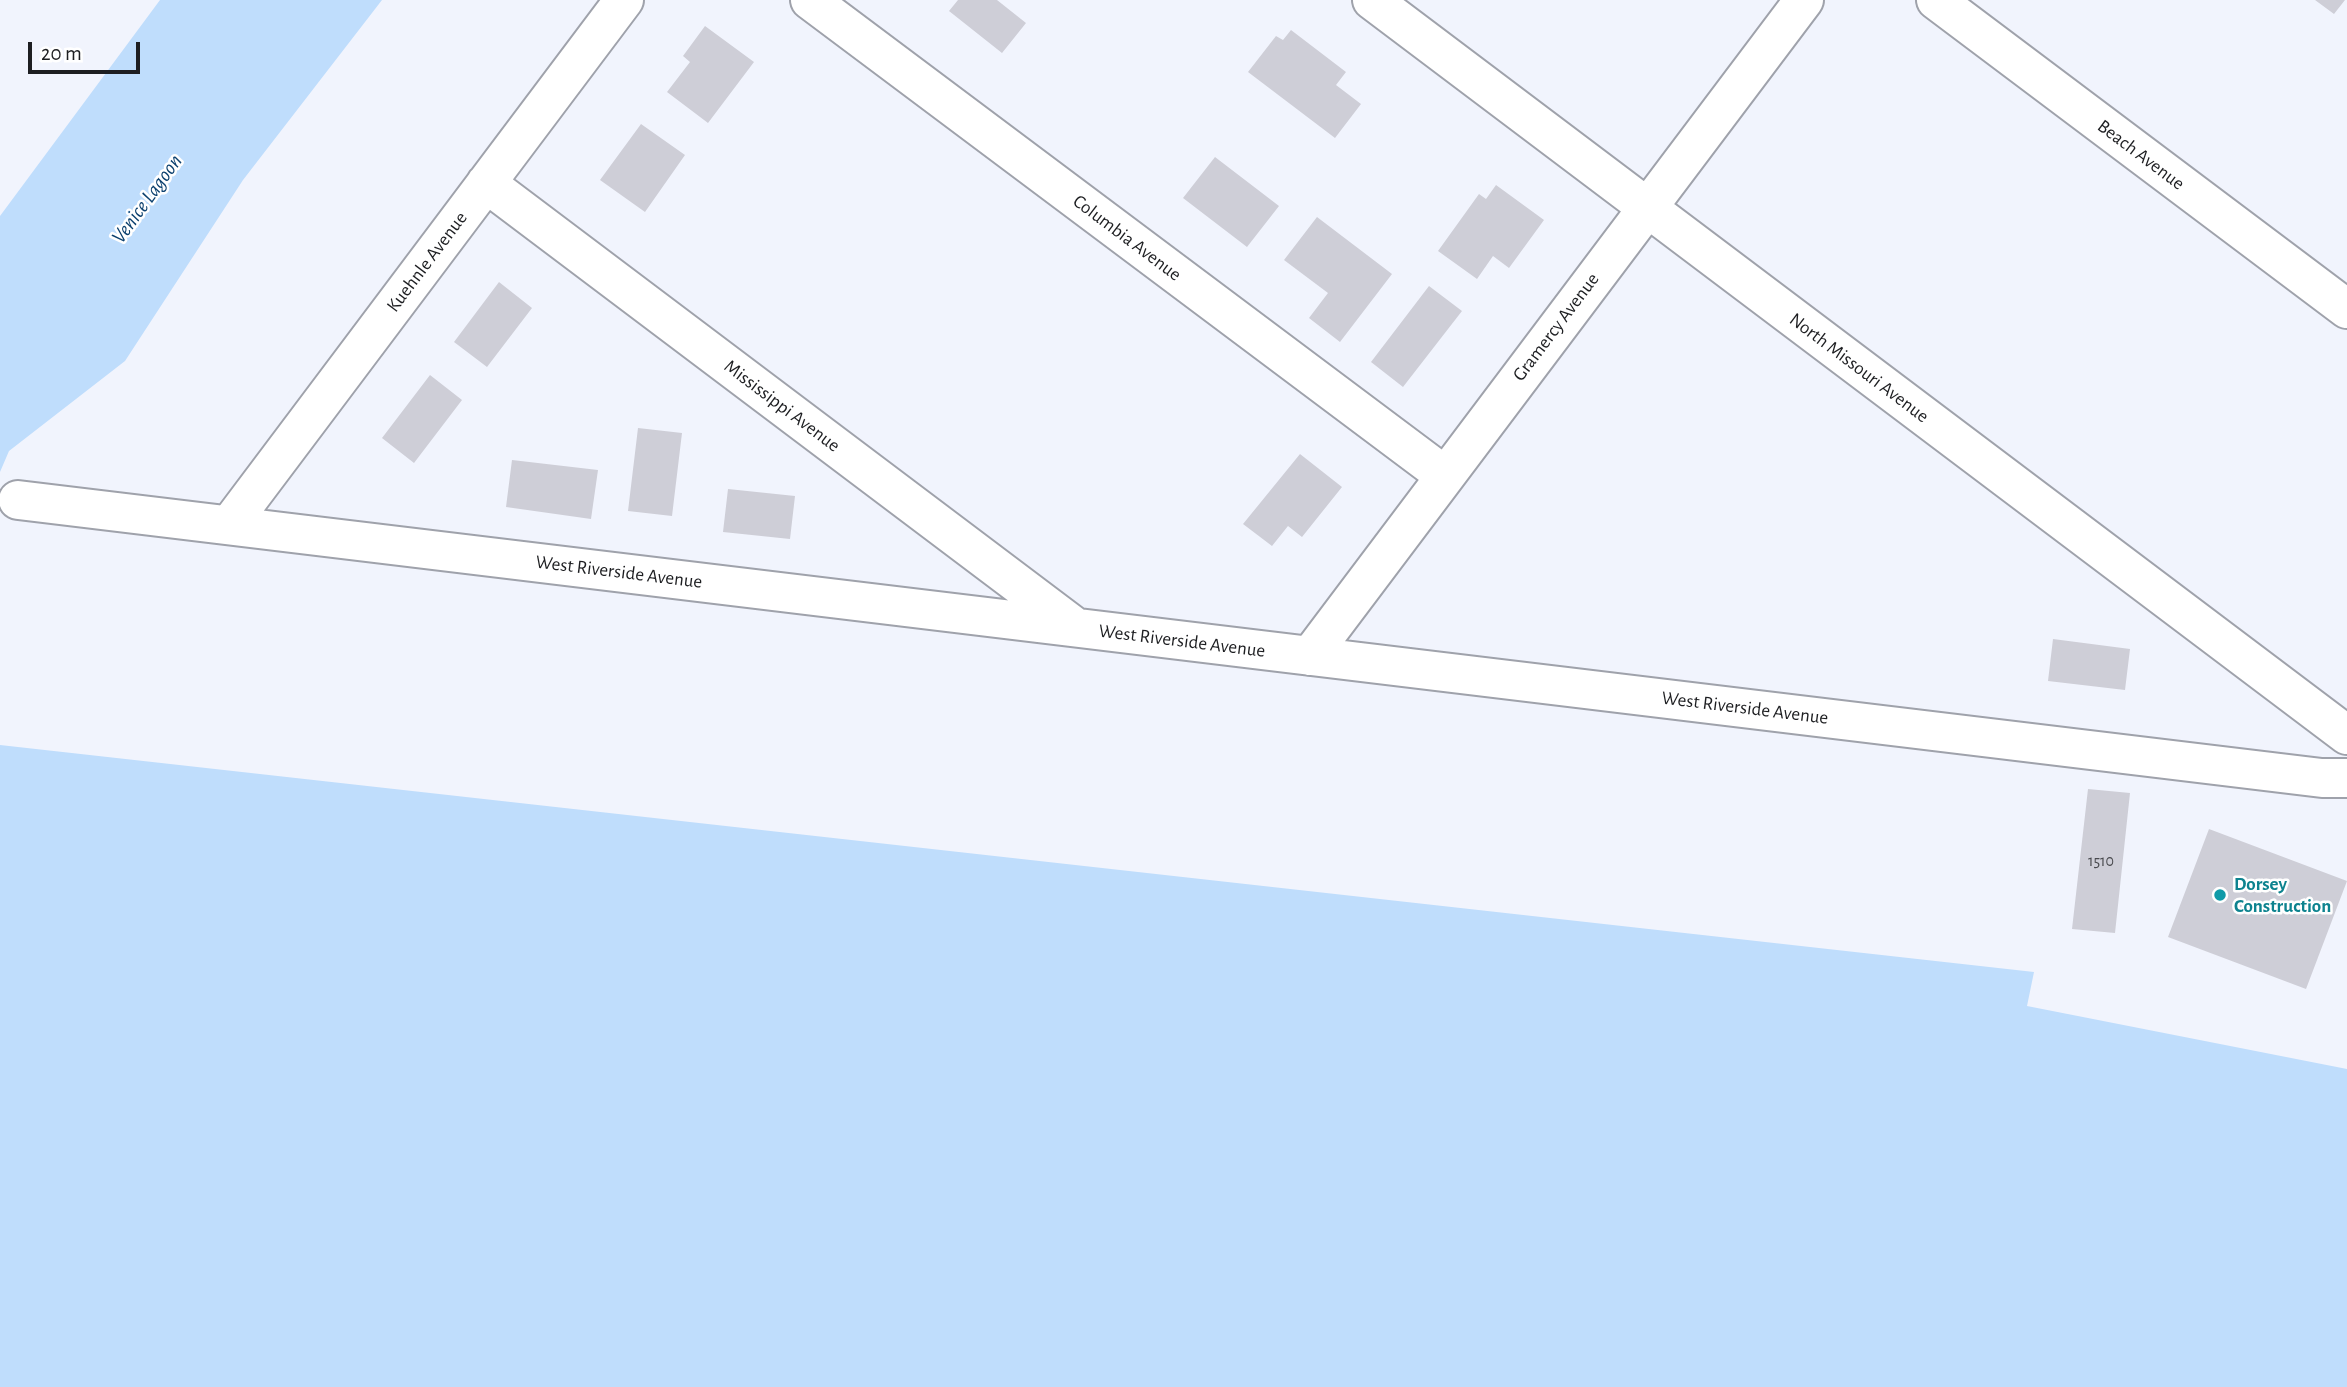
<!DOCTYPE html>
<html>
<head>
<meta charset="utf-8">
<style>
  body { margin:0 }
  #map { position:relative; width:2347px; height:1387px; overflow:hidden; background:#f1f4fd; font-family:"Alegreya Sans",sans-serif }
  canvas { display:block }
  .scale { position:absolute; left:28px; top:42px; width:112px; height:32px; box-sizing:border-box; border:4px solid #1d1e21; border-top:0; padding-left:9px; font-size:21px; line-height:24px; white-space:nowrap; color:#1d1e21; -webkit-text-stroke:5px #fff; paint-order:stroke }
</style>
</head>
<body>
<div id="map">
<canvas width="2347" height="1387"></canvas>
<div class="scale">20 m</div>
</div>
<script>
const ctx = document.querySelector('canvas').getContext('2d');
ctx.lineJoin = 'round';
function fillPath(path, color) {
  ctx.fillStyle = color;
  ctx.fill(path, 'evenodd');
}
function shape(rows) {
  const path = new Path2D();
  for (const r of rows) {
    path.moveTo(r[0], r[1]);
    for (let i = 2; i < r.length; i += 2) path.lineTo(r[i], r[i + 1]);
  }
  return path;
}
function stroke(path, color, width, dash) {
  ctx.strokeStyle = color;
  ctx.lineWidth = width;
  ctx.lineCap = dash ? 'butt' : 'round';
  ctx.setLineDash(dash || []);
  ctx.stroke(path);
}
function label(font, color, halo, rows, align = 'center') {
  ctx.font = font + ' "Alegreya Sans",sans-serif';
  ctx.lineWidth = 5;
  ctx.setLineDash([]);
  ctx.textBaseline = 'middle';
  ctx.strokeStyle = halo;
  ctx.fillStyle = color;
  for (const [text, x, y, turn = 0] of rows) {
    ctx.save();
    ctx.translate(x, y);
    ctx.rotate((+turn || 0) * Math.PI / 180);
    ctx.textAlign = isNaN(turn) ? turn : align;
    if (halo) ctx.strokeText(text, 0, 0);
    ctx.fillText(text, 0, 0);
    ctx.restore();
  }
}
const water = shape([
  [160,0,382,0,243,180,125,361,9,451,0,472,0,216],
  [0,745,2034,972,2027,1006,2347,1069,2347,1387,0,1387]
]);
const building = shape([
  [958,0,997,0,1026,23,1002,53,949,11],
  [2315,0,2345,0,2334,14],
  [705,26,754,62,708,123,667,92,690,62,683,56],
  [1291,30,1346,72,1336,85,1361,104,1335,138,1248,72,1276,36,1283,40],
  [641,124,685,155,645,212,600,180],
  [1215,157,1279,206,1247,247,1183,198],
  [1496,185,1544,220,1509,268,1493,256,1477,279,1438,251,1479,194,1486,199],
  [1317,217,1392,274,1340,342,1309,318,1328,293,1284,260],
  [499,282,532,308,487,367,454,342],
  [1429,286,1462,311,1403,387,1371,362],
  [430,375,462,400,414,463,382,438],
  [638,428,682,433,672,516,628,511],
  [1300,454,1342,487,1302,537,1288,526,1272,546,1243,524],
  [512,460,598,470,591,519,506,507],
  [728,489,795,496,790,539,723,532],
  [2053,639,2130,649,2125,690,2048,681],
  [2088,789,2130,793,2115,933,2072,929],
  [2209,829,2347,881,2306,989,2168,937]
]);
const minor = shape([
  [810,0,1444,475],
  [1372,0,2347,735],
  [1936,0,2347,309],
  [486,183,1075,627],
  [18,500,2322,778,2347,778],
  [230,524,624,0],
  [1310,656,1804,0]
]);
const markers = [
  [2220,895,7,"#0f9aa8"]
];
const numberNames = [
  ["1510",2101,861]
];
const streetNames = [
  ["Beach Avenue",2141,155,37],
  ["Columbia Avenue",1127,238,37],
  ["Kuehnle Avenue",427,262,-53],
  ["Gramercy Avenue",1556,327,-53],
  ["North Missouri Avenue",1859,368,37],
  ["Mississippi Avenue",782,406,37],
  ["West Riverside Avenue",619,572,7],
  ["West Riverside Avenue",1182,641,7],
  ["West Riverside Avenue",1745,708,7]
];
const cultureNames = [
  ["Dorsey",2234,884],
  ["Construction",2234,906]
];
const waterNames = [
  ["Venice Lagoon",147,199,-54]
];
fillPath(water, '#bfddfc');
fillPath(building, '#ceced7');
stroke(minor, '#9fa2ab', 42);
stroke(minor, '#fff', 38);
for (const [x, y, r, color] of markers) {
  const dot = new Path2D();
  dot.arc(x, y, r, 0, 2 * Math.PI);
  ctx.fillStyle = color;
  ctx.fill(dot);
  stroke(dot, '#fff', 2.5);
}
label('16px', '#494a4e', null, numberNames);
label('19px', '#1d1e21', '#fff', streetNames);
label('bold 19px', '#0d838f', '#fff', cultureNames, 'left');
label('italic 21px', '#0c416f', '#fff', waterNames);
</script>
</body>
</html>
